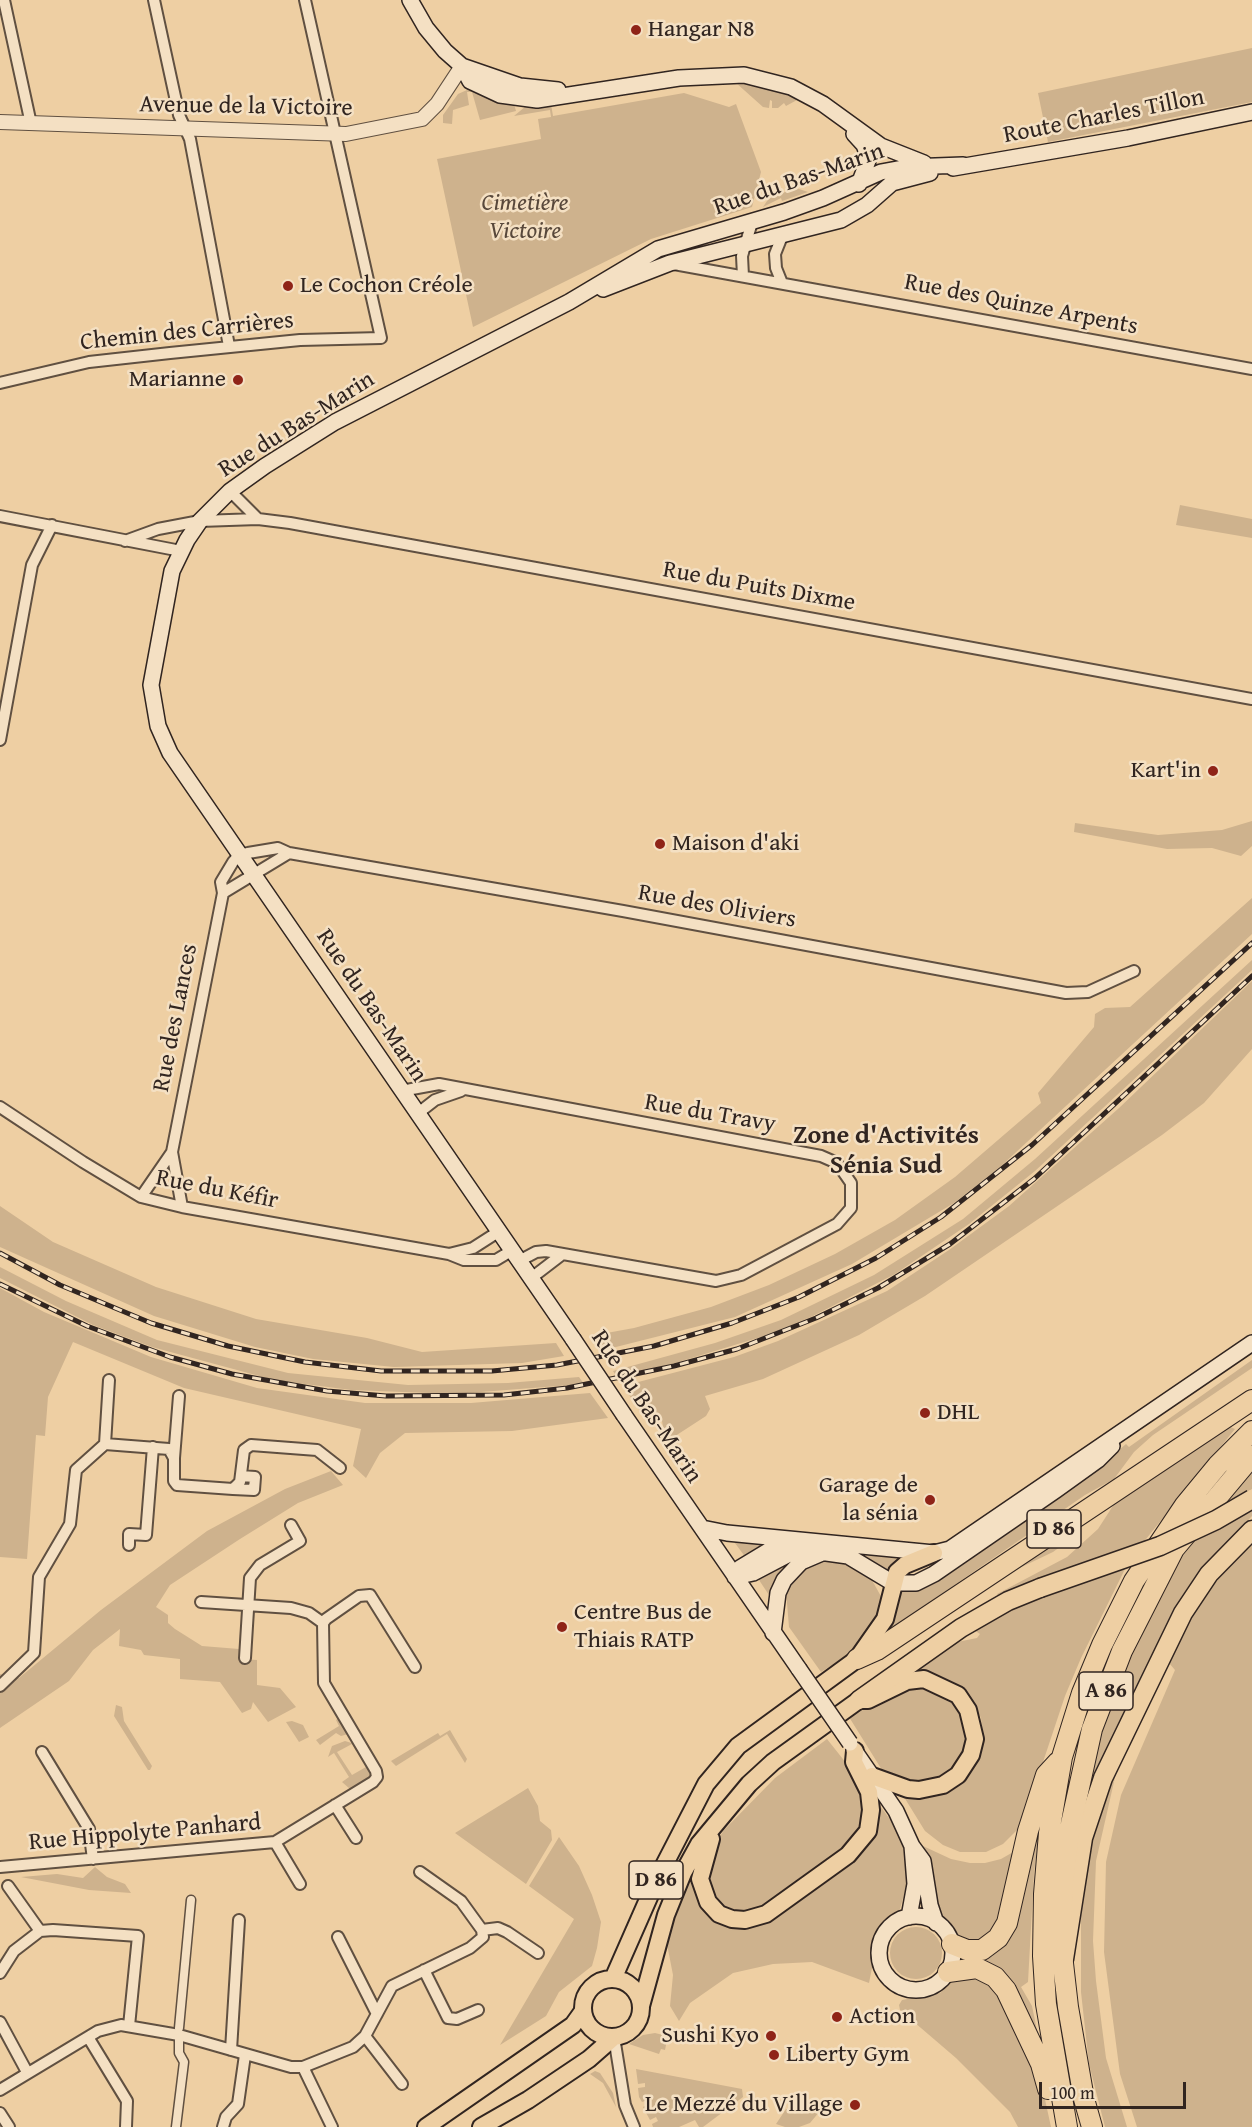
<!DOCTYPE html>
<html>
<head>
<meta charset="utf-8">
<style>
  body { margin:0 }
  #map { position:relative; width:1252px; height:2127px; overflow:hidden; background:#eecfa3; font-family:"Gentium Book Plus",serif }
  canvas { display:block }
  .scale { position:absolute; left:1039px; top:2082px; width:147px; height:27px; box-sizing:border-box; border:3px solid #312520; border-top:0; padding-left:8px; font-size:18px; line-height:21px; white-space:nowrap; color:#312520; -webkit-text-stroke:4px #f4e0c3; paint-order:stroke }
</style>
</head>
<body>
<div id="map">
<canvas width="1252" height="2127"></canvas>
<div class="scale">100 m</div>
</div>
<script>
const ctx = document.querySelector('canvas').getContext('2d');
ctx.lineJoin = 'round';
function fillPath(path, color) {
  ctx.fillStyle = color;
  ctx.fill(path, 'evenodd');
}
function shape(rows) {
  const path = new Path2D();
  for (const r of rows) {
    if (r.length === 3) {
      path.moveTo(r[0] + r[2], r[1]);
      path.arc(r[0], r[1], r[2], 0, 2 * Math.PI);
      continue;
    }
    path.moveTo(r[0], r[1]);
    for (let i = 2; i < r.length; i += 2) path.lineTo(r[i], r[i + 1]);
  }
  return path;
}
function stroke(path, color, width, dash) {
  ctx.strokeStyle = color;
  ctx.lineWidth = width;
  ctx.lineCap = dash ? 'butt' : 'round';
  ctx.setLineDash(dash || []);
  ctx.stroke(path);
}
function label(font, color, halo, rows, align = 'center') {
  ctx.font = font + ' "Gentium Book Plus",serif';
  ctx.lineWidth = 5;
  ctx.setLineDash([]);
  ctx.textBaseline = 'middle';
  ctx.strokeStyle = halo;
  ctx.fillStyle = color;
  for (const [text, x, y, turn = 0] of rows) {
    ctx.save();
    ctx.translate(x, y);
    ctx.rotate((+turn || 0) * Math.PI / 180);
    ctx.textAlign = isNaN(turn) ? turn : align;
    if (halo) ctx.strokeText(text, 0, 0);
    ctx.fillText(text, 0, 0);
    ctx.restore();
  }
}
const green = shape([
  [1252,48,1252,102,1048,142,1038,93],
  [735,82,762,84,788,93,797,100,786,106,784,103,778,108,772,108,772,101,770,100,769,108,763,107],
  [467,90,473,91,514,104,516,111,480,120,472,92,467,92,469,105,453,110,452,124,443,123,443,115,458,94],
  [684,93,729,107,736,104,761,172,752,207,651,239,473,327,437,159,541,139,538,119,551,117,550,110,514,116,526,106,551,104,553,116],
  [796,188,808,192,782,201,781,198,763,207,769,198],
  [1180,505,1252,519,1252,538,1176,525],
  [1252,821,1252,846,1241,856,1212,848,1167,849,1074,832,1075,823,1158,835,1222,830],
  [1252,898,1252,934,1000,1167,954,1203,852,1264,735,1317,600,1351,590,1336,634,1328,711,1307,769,1285,835,1254,895,1220,955,1177,1041,1103,1038,1093,1094,1027,1095,1014,1105,1008,1130,1007],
  [1252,960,1252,970,1035,1171,969,1224,895,1274,813,1316,771,1334,652,1370,617,1377,613,1371,715,1343,781,1320,874,1275,963,1219,1035,1159],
  [1252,981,1252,1049,1204,1103,1162,1135,925,1296,859,1335,763,1379,705,1396,710,1409,706,1416,666,1442,662,1421,655,1425,645,1411,640,1411,623,1386,734,1357,778,1341,887,1291,949,1250,1009,1206,1119,1108],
  [0,1206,53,1242,156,1287,256,1319,367,1338,422,1352,556,1343,564,1356,522,1363,394,1367,313,1359,255,1347,154,1316,0,1247],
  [0,1267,66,1301,157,1340,288,1373,408,1385,508,1383,579,1377,584,1384,455,1394,351,1390,274,1380,152,1347,93,1325,0,1278],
  [0,1288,44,1312,151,1357,257,1388,365,1403,471,1403,590,1393,608,1418,512,1431,405,1433,380,1453,366,1478,353,1466,361,1429,184,1388,73,1342,48,1397,45,1436,36,1435,27,1559,0,1557],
  [1252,1360,1252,1368,1153,1435,1134,1452,1114,1479,1085,1495,892,1628,890,1624,899,1592,914,1592,930,1583,1088,1477,1126,1444,1129,1447],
  [1224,1424,1235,1429,1142,1544,999,1599,997,1594,1067,1557,1098,1529,1118,1498],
  [1252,1468,1252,1489,1222,1507,1233,1490],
  [331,1471,343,1485,298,1503,240,1539,170,1585,156,1607,168,1615,168,1623,175,1629,202,1646,239,1649,240,1632,243,1632,241,1659,257,1660,257,1685,280,1688,296,1707,268,1722,253,1702,251,1709,242,1713,220,1682,180,1679,180,1659,144,1655,141,1650,119,1646,120,1629,93,1650,69,1681,0,1728,0,1674,19,1678,101,1610,207,1531,285,1489],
  [1252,1507,1252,1516,1228,1542,1148,1668,1126,1709,1096,1785,1080,1812,1092,1756,1120,1673,1163,1586,1189,1545],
  [1093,1513,1071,1539,1053,1552,986,1584],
  [732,1539,770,1542,746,1558],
  [1252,1540,1252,2127,1137,2127,1120,2074,1104,1952,1106,1862,1121,1795,1175,1670,1169,1663,1116,1773,1096,1861,1093,1941,1096,1981,1106,2058,1127,2127,1105,2127,1089,2064,1081,1992,1081,1916,1087,1860,1100,1803,1187,1616],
  [858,1553,907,1554,889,1572],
  [823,1560,839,1560,868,1573,883,1600,881,1615,853,1652,821,1672,789,1627,786,1591,800,1571],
  [791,1561,772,1596,769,1595,757,1577],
  [1125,1569,1081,1658,1065,1696,1022,1825,1003,1844,986,1852,960,1852,943,1845,925,1831,904,1797,921,1798,979,1753,983,1739,981,1718,972,1700,962,1690,929,1672,914,1673,912,1669,952,1643,977,1638,980,1634,974,1630,1024,1603],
  [922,1685,951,1696,961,1708,970,1733,963,1762,937,1783,901,1783,882,1770,849,1717,883,1697,904,1688],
  [116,1705,122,1707,124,1721,152,1766,150,1770,148,1770,114,1716],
  [340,1717,348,1734,341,1736,336,1733,320,1745,316,1740,339,1726,336,1720],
  [292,1721,303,1725,309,1737,299,1742,286,1722],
  [450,1730,467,1759,465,1763,447,1734,396,1766,391,1761,438,1733,440,1736],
  [827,1739,858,1778,862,1790,863,1822,853,1842,758,1911,731,1914,716,1903,707,1875,717,1841,724,1830,775,1778],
  [345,1741,355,1744,360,1749,356,1751,352,1744,337,1752,352,1775,366,1767,362,1759,364,1757,372,1771,370,1778,350,1789,342,1782,349,1777,334,1753,328,1757,332,1746],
  [528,1788,538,1806,540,1821,551,1830,552,1840,526,1884,455,1833],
  [878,1803,900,1833,906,1852,906,1887,900,1909,879,1928,871,1945,872,1968,869,1983,812,1962,773,1964,733,1973,690,2003,679,2021,670,2006,673,1975,666,1939,690,1871,697,1865,729,1924,825,1881,866,1849,876,1829],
  [1040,1825,1034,1873,1028,1982,1021,1987,1032,2006,1039,2040,974,1960,992,1955,1003,1947,1013,1923,1030,1841],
  [559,1837,579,1866,592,1895,601,1922,597,1948,592,1966,559,1992,546,2016,500,2045,574,1919,529,1886],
  [923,1846,951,1859,970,1863,985,1863,1001,1859,1015,1851,999,1920,986,1938,969,1945,959,1943,947,1925,940,1919],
  [95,1867,107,1877,125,1884,131,1893,89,1890,21,1877,57,1874,83,1878],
  [916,1953,26],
  [970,1975,990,1982,1002,1996,1039,2072,1051,2127,1018,2127,1010,2112,956,2058,900,2010,899,2005,902,2000,940,1993,958,1977],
  [655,2033,663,2035,667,2040,665,2050,661,2049,659,2054,629,2044,643,2035],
  [636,2069,742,2089,743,2097,703,2127,699,2127,695,2120,679,2127,653,2127,652,2124,658,2121,656,2117,650,2120,643,2107,650,2103,648,2100,642,2102,639,2097,638,2088,645,2087,645,2083,638,2084],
  [595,2071,600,2073,613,2093,616,2107,603,2083,590,2074],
  [805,2103,820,2111,810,2123,799,2127,785,2127,776,2124,786,2109,796,2109]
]);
const pedestrian = shape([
  [179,2028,191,1900],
  [176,2127,184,2062,179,2053,179,2040]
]);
const minor = shape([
  [4,0,31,124],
  [154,0,179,115,190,139,229,346],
  [674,264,1252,369],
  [743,276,742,256,752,222],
  [782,283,776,268,775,254,783,234],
  [0,383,89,362,170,353,300,340,381,338,305,0],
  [230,491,258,519],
  [0,516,181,551],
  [125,541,158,529,200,521,258,519,290,523,1252,699],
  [0,740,32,565,52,525],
  [223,893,289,853],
  [401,1091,439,1084,821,1156,837,1163,851,1183,851,1208,837,1224,741,1275,716,1281,546,1251,536,1252,519,1261],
  [0,1107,83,1162,141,1197,182,1207,449,1254,464,1260,496,1260,511,1251],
  [417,1114,435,1100,461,1091],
  [141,1197,172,1152],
  [182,1207,172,1152,223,893,221,882,233,862,239,855,248,853,278,848,289,853,623,911,1066,993,1088,992,1134,971],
  [449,1254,473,1248,498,1232],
  [530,1279,560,1256],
  [105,1444,109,1380],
  [174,1458,179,1396],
  [233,1489,254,1490,255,1477,241,1476],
  [129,1545,129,1534,146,1535,153,1447],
  [201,1602,291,1608,309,1613,323,1623],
  [245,1658,250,1578,260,1565,300,1541,291,1525],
  [0,1686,34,1653,39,1577,70,1524,76,1470,105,1444,169,1449,174,1458,174,1481,177,1485,233,1489,240,1482,244,1450,251,1445,317,1450,340,1468],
  [42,1752,89,1829,93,1859],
  [335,1805,356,1838],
  [275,1842,300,1884],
  [0,1867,275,1842,373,1782,377,1777,376,1771,324,1683,323,1623,326,1619,359,1596,370,1595,415,1667],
  [420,1872,461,1901,482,1930,498,1928,507,1932,538,1953],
  [8,1886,40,1931],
  [338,1937,377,2014],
  [424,1970,448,2018,457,2019,478,2010],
  [0,1973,14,1951,40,1931,53,1930,138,1936,129,2026],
  [0,2022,27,2072],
  [365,2036,402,2084],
  [88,2037,127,2101,126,2127],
  [614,2037,625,2105,634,2127],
  [231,2050,239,1920],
  [303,2067,332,2127],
  [0,2090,98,2031,121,2025,179,2035,291,2067,303,2067,353,2047,365,2036,392,1986,470,1948,483,1937,482,1930],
  [0,2113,9,2127],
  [223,2127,226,2117,238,2104,245,2055]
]);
const tertiary = shape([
  [0,122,346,134,422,119,437,104,462,66]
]);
const secondary = shape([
  [410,0,426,28,445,51,462,66,470,81,500,95,537,100,679,78,744,75,791,87,823,104,881,146,924,163],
  [462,66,520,86,558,90],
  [854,134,864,145,869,158,859,184],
  [953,168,1128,138,1252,112],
  [603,289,670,263,841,220,867,205,892,183,930,173],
  [573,1339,170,753,158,726,151,685,172,571,187,540,200,521,230,491,265,466,335,422,569,302,658,249,784,212,823,198,881,172,908,167,963,165],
  [624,1415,799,1669],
  [702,1528,727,1533,934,1553,950,1549,1252,1343],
  [735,1577,753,1573,793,1552,805,1550,848,1556,893,1583,916,1583,934,1574,1056,1490,1098,1460,1112,1446],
  [736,1577,740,1568,788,1539],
  [773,1633,778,1593,784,1580,801,1562,822,1553],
  [854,1750,896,1811,912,1846,923,1861,930,1905,936,1923],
  [916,1953,37],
  [909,1917,915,1884,912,1846]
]);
const primary = shape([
  [711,1839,700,1879,708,1902,719,1914,732,1919,745,1920,766,1914,848,1855,868,1831,871,1810,869,1792,854,1762,855,1751],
  [613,1979,657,1879,706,1784,738,1746,857,1659,885,1619,897,1572,905,1565,934,1553],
  [612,2008,29],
  [641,2006,666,1915,683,1873,699,1844,749,1784,773,1762,859,1700,868,1700,907,1681,924,1679,958,1695,968,1710,975,1739,971,1755,958,1775,943,1785,919,1790,908,1789,872,1776],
  [426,2127,573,2025,583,2011],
  [481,2127,528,2100,589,2059,614,2037]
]);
const trunk = shape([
  [859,1700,961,1628,1008,1601,1040,1588],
  [1064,1959,1083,1838,1103,1778,1183,1613,1209,1574,1252,1530]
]);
const motorway = shape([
  [857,1659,877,1650,1252,1400],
  [952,1944,967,1950,982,1950,998,1938,1007,1923,1028,1831,1046,1775,1058,1762],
  [948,1972,977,1968,995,1977,1006,1990,1041,2064,1048,2089],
  [1067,2127,1046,2004,1043,1956,1044,1894,1049,1833,1062,1757,1082,1693,1102,1645,1134,1581,1185,1505,1218,1465,1252,1431],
  [1092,2127,1084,2099,1068,2007,1060,1937,1063,1883,1069,1833,1092,1729,1122,1651,1174,1549,1252,1456]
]);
const rail = shape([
  [0,1253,60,1285,151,1323,228,1346,305,1362,381,1371,492,1371,557,1365,654,1346,732,1323,799,1297,876,1258,941,1217,1032,1145,1252,943],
  [0,1284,87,1326,170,1357,232,1374,327,1391,386,1396,504,1395,567,1388,674,1366,737,1349,816,1318,878,1288,950,1244,1034,1179,1252,976]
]);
const secondaryBridge = shape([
  [573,1339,624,1415],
  [799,1669,850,1743]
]);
const trunkBridge = shape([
  [1040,1588,1160,1546,1216,1520,1252,1499]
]);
const markers = [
  [636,30,6,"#8f2418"],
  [288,286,6,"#8f2418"],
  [238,380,6,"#8f2418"],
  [1213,771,6,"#8f2418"],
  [660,844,6,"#8f2418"],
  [925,1413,6,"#8f2418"],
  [930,1500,6,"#8f2418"],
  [562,1627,6,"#8f2418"],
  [837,2017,6,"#8f2418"],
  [771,2036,6,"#8f2418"],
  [774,2055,6,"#8f2418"],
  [855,2105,6,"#8f2418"]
];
const shields = [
  [1054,1529,54],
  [1106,1691,54],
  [656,1880,54]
];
const shieldNames = [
  ["D 86",1054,1529],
  ["A 86",1106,1691],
  ["D 86",656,1880]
];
const poiNames = [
  ["Hangar N8",648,30],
  ["Le Cochon Créole",300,286],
  ["Marianne",226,380,"right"],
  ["Kart'in",1201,771,"right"],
  ["Maison d'aki",672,844],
  ["DHL",937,1413],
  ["Garage de",918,1486,"right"],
  ["la sénia",918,1514,"right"],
  ["Centre Bus de",574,1613],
  ["Thiais RATP",574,1641],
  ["Action",849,2017],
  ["Sushi Kyo",759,2036,"right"],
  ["Liberty Gym",786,2055],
  ["Le Mezzé du Village",843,2105,"right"]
];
const streetNames = [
  ["Avenue de la Victoire",246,107,1],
  ["Route Charles Tillon",1104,117,-11],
  ["Rue du Bas-Marin",799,180,-19],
  ["Rue des Quinze Arpents",1021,305,11],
  ["Chemin des Carrières",187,332,-6],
  ["Rue du Bas-Marin",297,425,-32],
  ["Rue du Puits Dixme",759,587,10],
  ["Rue des Oliviers",717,907,10],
  ["Rue du Bas-Marin",371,1006,56],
  ["Rue des Lances",176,1018,-79],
  ["Rue du Travy",710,1114,10],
  ["Rue du Kéfir",217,1190,11],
  ["Rue du Bas-Marin",646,1407,56],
  ["Rue Hippolyte Panhard",145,1833,-5]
];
const parkNames = [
  ["Cimetière",525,204],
  ["Victoire",525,232]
];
const neighbourhoodNames = [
  ["Zone d'Activités",886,1136],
  ["Sénia Sud",886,1166]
];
fillPath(green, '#ceb28d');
stroke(pedestrian, '#605041', 11);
stroke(minor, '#605041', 14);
stroke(tertiary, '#605041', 16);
stroke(secondary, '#312520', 18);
stroke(primary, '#312520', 20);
stroke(trunk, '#312520', 21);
stroke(motorway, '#312520', 22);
stroke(pedestrian, '#f4e0c3', 8);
stroke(minor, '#f4e0c3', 10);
stroke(tertiary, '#f4e0c3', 14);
stroke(secondary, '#f4e0c3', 15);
stroke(primary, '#eecfa3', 16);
stroke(trunk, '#eecfa3', 18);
stroke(motorway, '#eecfa3', 20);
stroke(rail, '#312520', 5);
stroke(rail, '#f4e0c3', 3, [9]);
stroke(secondaryBridge, '#312520', 18, []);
stroke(trunkBridge, '#312520', 21, []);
stroke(secondaryBridge, '#f4e0c3', 15);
stroke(trunkBridge, '#eecfa3', 18);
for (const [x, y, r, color] of markers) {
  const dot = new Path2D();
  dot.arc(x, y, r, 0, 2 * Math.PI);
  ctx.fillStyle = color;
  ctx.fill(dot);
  stroke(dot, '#f4e0c3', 2);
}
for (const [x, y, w] of shields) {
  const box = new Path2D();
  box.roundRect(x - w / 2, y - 19, w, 38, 4.5);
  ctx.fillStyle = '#f4e0c3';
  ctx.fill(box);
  stroke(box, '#312520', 1.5);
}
label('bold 22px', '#312520', null, shieldNames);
label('24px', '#312520', '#f4e0c3', poiNames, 'left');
label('24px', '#312520', '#f4e0c3', streetNames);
label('italic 24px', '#58483b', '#f4e0c3', parkNames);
label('bold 26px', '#312520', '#f4e0c3', neighbourhoodNames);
</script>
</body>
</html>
